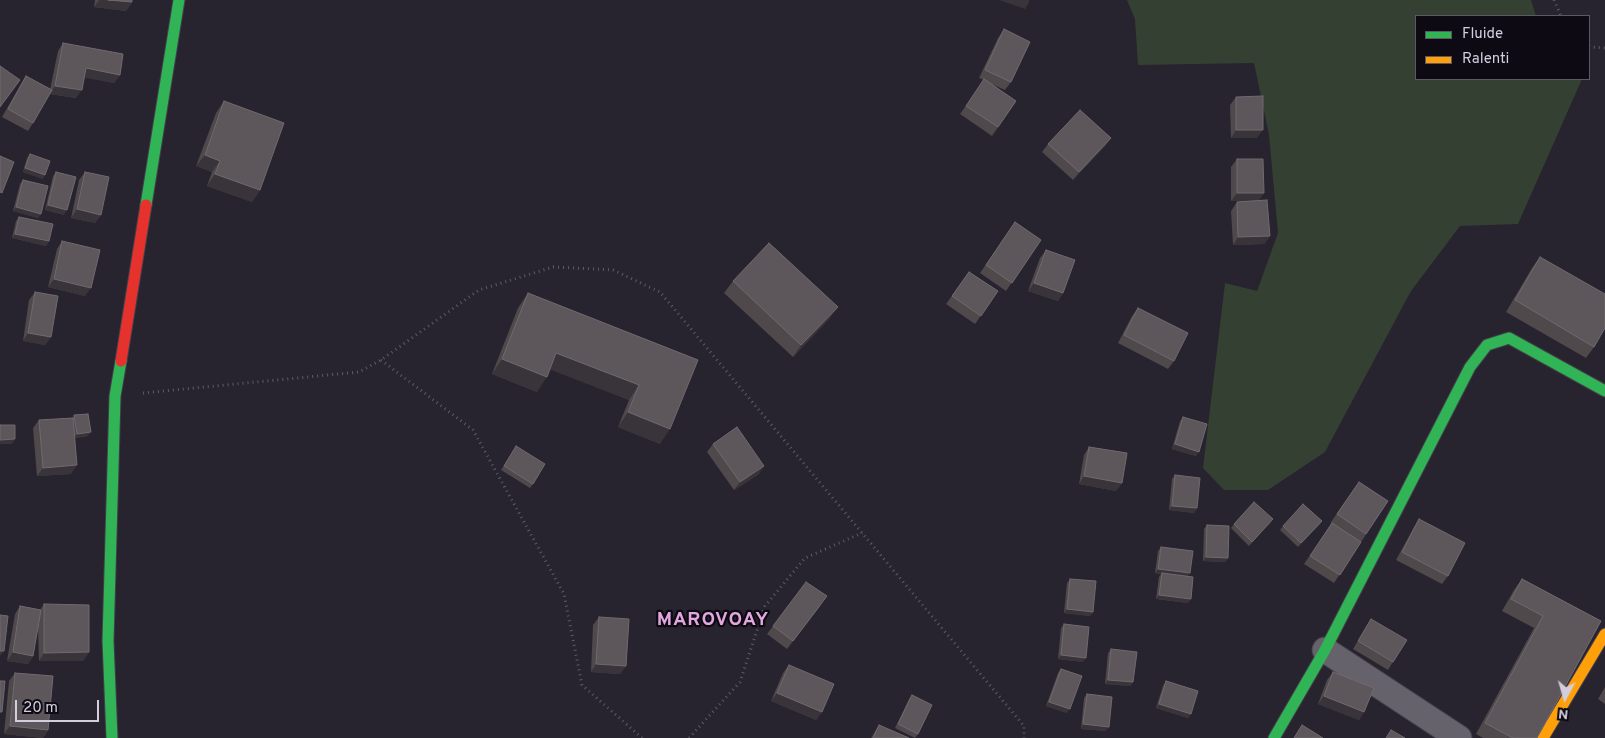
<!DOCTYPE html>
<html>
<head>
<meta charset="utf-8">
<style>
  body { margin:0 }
  #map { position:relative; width:1605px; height:738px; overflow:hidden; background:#27232f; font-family:Overpass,sans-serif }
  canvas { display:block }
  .legend { position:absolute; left:1415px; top:15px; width:175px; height:65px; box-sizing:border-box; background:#0d0a14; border:1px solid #5c5864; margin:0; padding:6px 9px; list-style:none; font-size:15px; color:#d3cedd }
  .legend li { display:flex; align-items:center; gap:10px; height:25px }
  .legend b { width:25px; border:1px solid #5c5864 }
  .north { position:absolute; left:1540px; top:673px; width:50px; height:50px; -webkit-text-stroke:4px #0d0a14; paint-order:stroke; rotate:186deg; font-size:14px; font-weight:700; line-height:20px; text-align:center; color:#d3cedd }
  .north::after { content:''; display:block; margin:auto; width:18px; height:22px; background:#d3cedd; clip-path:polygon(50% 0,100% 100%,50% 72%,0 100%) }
  .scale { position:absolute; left:15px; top:700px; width:84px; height:22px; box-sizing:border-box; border:2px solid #d3cedd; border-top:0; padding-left:6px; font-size:15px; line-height:18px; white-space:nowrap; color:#d3cedd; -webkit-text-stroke:4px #0d0a14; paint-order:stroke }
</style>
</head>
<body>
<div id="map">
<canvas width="1605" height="738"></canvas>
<ul class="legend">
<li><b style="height:6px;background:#30b455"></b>Fluide</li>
<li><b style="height:6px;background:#ff9f0a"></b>Ralenti</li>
</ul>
<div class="north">N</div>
<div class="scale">20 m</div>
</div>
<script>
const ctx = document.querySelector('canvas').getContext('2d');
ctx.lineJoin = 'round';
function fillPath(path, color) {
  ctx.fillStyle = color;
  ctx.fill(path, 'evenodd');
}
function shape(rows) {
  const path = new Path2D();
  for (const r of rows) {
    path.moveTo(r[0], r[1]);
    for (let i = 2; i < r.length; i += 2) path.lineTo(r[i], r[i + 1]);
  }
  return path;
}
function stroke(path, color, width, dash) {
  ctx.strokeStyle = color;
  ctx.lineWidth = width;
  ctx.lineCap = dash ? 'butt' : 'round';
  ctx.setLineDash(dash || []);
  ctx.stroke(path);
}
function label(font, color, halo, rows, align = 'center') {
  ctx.font = font + ' Overpass,sans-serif';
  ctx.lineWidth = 4.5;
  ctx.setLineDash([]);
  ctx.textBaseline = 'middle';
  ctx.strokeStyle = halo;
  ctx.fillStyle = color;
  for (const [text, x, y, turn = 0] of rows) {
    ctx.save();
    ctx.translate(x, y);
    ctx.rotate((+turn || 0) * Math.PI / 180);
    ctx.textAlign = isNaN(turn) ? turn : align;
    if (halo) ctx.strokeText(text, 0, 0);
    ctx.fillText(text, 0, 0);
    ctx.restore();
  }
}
const green = shape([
  [1127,0,1531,0,1536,16,1416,16,1416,79,1582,79,1518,224,1460,226,1411,291,1325,452,1268,490,1224,490,1203,468,1225,283,1257,291,1278,233,1269,135,1254,63,1138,65,1135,19]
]);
const path = shape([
  [1554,0,1561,16],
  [1589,46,1591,47,1605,48],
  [381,360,473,430,564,594,582,685,642,738],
  [143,393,359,372,381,360,479,290,553,267,613,270,660,292,1024,726,1024,738],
  [689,738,740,682,765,606,805,558,862,533]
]);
const street = shape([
  [1325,650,1459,738]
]);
const fast = shape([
  [146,205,179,0],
  [112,738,108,641,115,396,121,361],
  [1274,738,1325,650,1470,367,1487,345,1509,338,1605,391]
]);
const slow = shape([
  [1543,738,1605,634]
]);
const jam = shape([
  [121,361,146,205]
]);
const wall = shape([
  [95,0,132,0,132,2,126,11,94,7],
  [1004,29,1011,82,1005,90,987,82,1016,101,992,136,960,114,984,80,979,78,998,38],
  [63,43,120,75,114,83,84,77,76,98,50,94,33,123,28,131,2,117,21,84,26,76,50,90,58,51],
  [1236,97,1257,138,1231,138,1230,105],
  [224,101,260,190,252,202,207,186,212,172,196,166,216,113],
  [1111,138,1105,146,1073,180,1042,152,1048,144],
  [30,154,43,179,23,172,27,158],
  [1237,159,1264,193,1258,201,1231,201,1231,167],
  [56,172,64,215,45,210,53,176],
  [85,172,101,215,95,223,71,218,79,180],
  [23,180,41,214,38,218,13,211,20,184],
  [1237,202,1270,236,1264,244,1233,245,1231,211],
  [19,217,49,241,46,246,12,238,16,221],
  [1015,222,1041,240,1006,291,980,273],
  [62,241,85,296,48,287,57,249],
  [1046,250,1063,293,1058,301,1028,291,1040,258],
  [1540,257,1594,347,1586,358,1506,312,1532,268],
  [969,272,998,291,975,324,946,304],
  [733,281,830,318,793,357,724,293],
  [35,292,51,337,45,345,23,341,29,300],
  [528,293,698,360,660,444,618,427,629,400,550,369,537,392,492,374,518,308],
  [1138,308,1174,361,1168,369,1118,343,1132,316],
  [74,415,88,436,75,438,71,474,37,476,33,428,39,420,73,418],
  [1183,417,1196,456,1172,449,1180,421],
  [713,444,759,474,734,490,707,452],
  [1089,447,1122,483,1116,491,1079,484,1084,455],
  [513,451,533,484,530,488,501,470],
  [1175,475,1197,508,1194,513,1169,510,1172,479],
  [1359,482,1388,501,1334,583,1304,564,1332,523,1331,522],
  [1273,519,1249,546,1231,528,1234,524],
  [1419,519,1448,576,1442,584,1396,560,1414,527],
  [1322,521,1319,525,1298,547,1280,530,1283,526],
  [1207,525,1228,558,1225,562,1203,561,1204,529],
  [1161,547,1188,576,1188,603,1156,599,1159,577,1161,574,1155,573,1158,551],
  [1070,579,1093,612,1090,616,1064,613,1067,583],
  [1522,579,1601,621,1537,738,1483,738,1476,734,1534,628,1502,611,1514,590],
  [44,604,89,652,83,661,39,661,38,626,33,656,28,664,7,661,15,614,20,606,40,610],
  [821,605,787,649,767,634,773,626],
  [599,617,626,666,620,674,591,672,593,625],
  [1371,619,1393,662,1388,670,1353,649],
  [1064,624,1083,662,1058,659,1061,628],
  [1111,649,1133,682,1130,686,1105,684,1108,653],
  [789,665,822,712,816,720,771,701,783,673],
  [1061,669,1067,713,1046,706,1058,673],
  [1333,672,1364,712,1359,720,1318,704,1327,680],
  [15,673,48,730,43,738,4,734,9,681],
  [1166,681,1191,714,1188,718,1156,708,1163,686],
  [1605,687,1605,704,1598,699],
  [1087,694,1106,731,1081,729,1084,698],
  [912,695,918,734,915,738,895,728,909,699],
  [879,725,909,738,871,738]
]);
const shadedWall = shape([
  [99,0,108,0,132,2,126,11,94,7],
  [999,0,1028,0,1030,1,1025,9],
  [86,68,120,75,114,83,80,77],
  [55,86,82,90,76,98,50,94],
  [1236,130,1263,130,1257,138,1231,138],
  [1111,138,1105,146,1073,180,1079,172],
  [205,155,220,161,212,172,196,166],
  [25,168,45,175,43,179,23,172],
  [215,174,260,190,252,202,207,186],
  [1237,193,1264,193,1258,201,1231,201],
  [48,205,67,210,64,215,45,210],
  [16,207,41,214,38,218,13,211],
  [77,209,101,215,95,223,71,218],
  [15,234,49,241,46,246,12,238],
  [1270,236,1264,244,1233,245,1238,237],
  [54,279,91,288,85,296,48,287],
  [1034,283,1063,293,1058,301,1028,291],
  [838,307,830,318,793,357,801,345],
  [28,333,51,337,45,345,23,341],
  [556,353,639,385,629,400,546,368],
  [502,359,547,377,537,392,492,374],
  [628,412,670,429,660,444,618,427],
  [91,432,88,436,74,438,77,434],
  [15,439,12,444,0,444,0,440],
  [1175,444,1199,452,1196,456,1172,449],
  [77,465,71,474,37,476,43,468],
  [764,466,759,474,734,490,740,482],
  [1084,476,1122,483,1116,491,1079,484],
  [1172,506,1197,508,1194,513,1169,510],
  [1273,519,1270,523,1249,546,1252,542],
  [1322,521,1319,525,1298,547,1301,543],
  [1206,557,1228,558,1225,562,1203,561],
  [1158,569,1190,573,1187,577,1155,573],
  [1159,595,1191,599,1188,603,1156,599],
  [1067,609,1093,612,1090,616,1064,613],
  [0,651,4,651,0,656],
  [13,652,33,656,28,664,7,661],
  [89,652,83,661,39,661,44,653],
  [1061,655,1086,658,1083,662,1058,659],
  [596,664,626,666,620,674,591,672],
  [1108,680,1133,682,1130,686,1105,684],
  [777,693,822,712,816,720,771,701],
  [1324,696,1364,712,1359,720,1318,704],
  [1049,702,1070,709,1067,713,1046,706],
  [1159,704,1191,714,1188,718,1156,708],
  [1083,724,1109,727,1106,731,1081,729],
  [10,726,48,730,43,738,4,734]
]);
const building = shape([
  [108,0,132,0,132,2,108,0],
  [1004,29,1030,42,1011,82,985,70,1004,29],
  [63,43,123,54,120,75,86,68,82,90,55,86,63,43],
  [0,66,20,80,0,107,0,66],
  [26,76,52,90,33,123,8,109,26,76],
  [984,79,1016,101,998,127,966,106,984,79],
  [1263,96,1263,130,1236,130,1236,97,1263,96],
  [224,101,284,123,260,190,215,174,220,161,205,155,224,101],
  [1080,110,1111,138,1079,172,1048,144,1080,110],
  [30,154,50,161,45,175,25,168,30,154],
  [0,156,14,162,2,193,0,192,0,156],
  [1237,159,1263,159,1264,193,1237,193,1237,159],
  [56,172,76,177,67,210,48,205,56,172],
  [85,172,109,177,101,215,77,209,85,172],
  [23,180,48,186,41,214,16,207,23,180],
  [1267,200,1270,236,1238,237,1237,202,1267,200],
  [19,217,53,224,49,241,15,234,19,217],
  [1015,222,1041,240,1012,283,986,265,1015,222],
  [62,241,100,250,91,288,54,279,62,241],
  [769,243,838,307,801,345,733,281,769,243],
  [1046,250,1075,260,1063,293,1034,283,1046,250],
  [1540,257,1605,294,1605,328,1594,347,1515,300,1540,257],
  [969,272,998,291,981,316,952,296,969,272],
  [35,292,58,296,51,337,28,333,35,292],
  [528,293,698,360,670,429,628,412,639,385,556,353,547,377,502,359,528,293],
  [1138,308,1188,333,1174,361,1124,335,1138,308],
  [88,414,91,432,77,434,74,415,88,414],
  [1183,417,1207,424,1199,452,1175,444,1183,417],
  [73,418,77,465,43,468,39,420,73,418],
  [0,425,15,425,15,439,0,440,0,425],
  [737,427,764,466,740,482,713,444,737,427],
  [516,446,545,464,533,484,504,466,516,446],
  [1089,447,1127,453,1122,483,1084,476,1089,447],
  [1175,475,1200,478,1197,508,1172,506,1175,475],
  [1359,482,1388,501,1366,534,1337,514,1359,482],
  [1254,502,1273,519,1252,542,1234,524,1254,502],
  [1303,504,1322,521,1301,543,1283,526,1303,504],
  [1419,519,1465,543,1448,576,1402,552,1419,519],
  [1332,523,1361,542,1340,575,1310,556,1332,523],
  [1207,525,1229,526,1228,558,1206,557,1207,525],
  [1161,547,1193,551,1190,573,1158,569,1161,547],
  [1162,573,1193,577,1191,599,1159,595,1162,573],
  [1070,579,1096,581,1093,612,1067,609,1070,579],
  [1522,579,1601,621,1537,738,1513,738,1485,723,1543,616,1511,599,1522,579],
  [806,582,827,596,793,641,773,626,806,582],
  [44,604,89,605,89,652,44,653,44,604],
  [20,606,41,610,33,656,13,652,20,606],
  [0,615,8,616,4,651,0,651,0,615],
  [599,617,629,619,626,666,596,664,599,617],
  [1371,619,1407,640,1393,662,1358,641,1371,619],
  [1064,624,1089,627,1086,658,1061,655,1064,624],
  [1111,649,1137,652,1133,682,1108,680,1111,649],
  [789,665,834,684,822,712,777,693,789,665],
  [1061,669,1082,676,1070,709,1049,702,1061,669],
  [1333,672,1374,688,1364,712,1324,696,1333,672],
  [15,673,53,676,48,730,10,726,15,673],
  [0,681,5,681,2,712,0,712,0,681],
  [1166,681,1198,691,1191,714,1159,704,1166,681],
  [1087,694,1112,697,1109,727,1083,724,1087,694],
  [912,695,932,705,918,734,898,724,912,695],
  [879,725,909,738,873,738,879,725],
  [1302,725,1323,738,1294,738,1302,725],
  [1391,730,1405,738,1386,738,1391,730]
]);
const districtNames = [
  ["MAROVOAY",713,621]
];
fillPath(green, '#344032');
stroke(street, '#433f4a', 27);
stroke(fast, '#433f4a', 13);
stroke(slow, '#433f4a', 13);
stroke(jam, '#433f4a', 13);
stroke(path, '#5f5c65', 3, [1, 4]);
stroke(street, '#65626b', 25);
stroke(fast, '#30b455', 11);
stroke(slow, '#ff9f0a', 11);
stroke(jam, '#e5322d', 11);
fillPath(wall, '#4f494b');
fillPath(shadedWall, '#393439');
fillPath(building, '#5d575b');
stroke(building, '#706a6f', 1);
ctx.letterSpacing = '1px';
label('bold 19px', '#e2a7de', '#0d0a14', districtNames);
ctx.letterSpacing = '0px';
</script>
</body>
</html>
